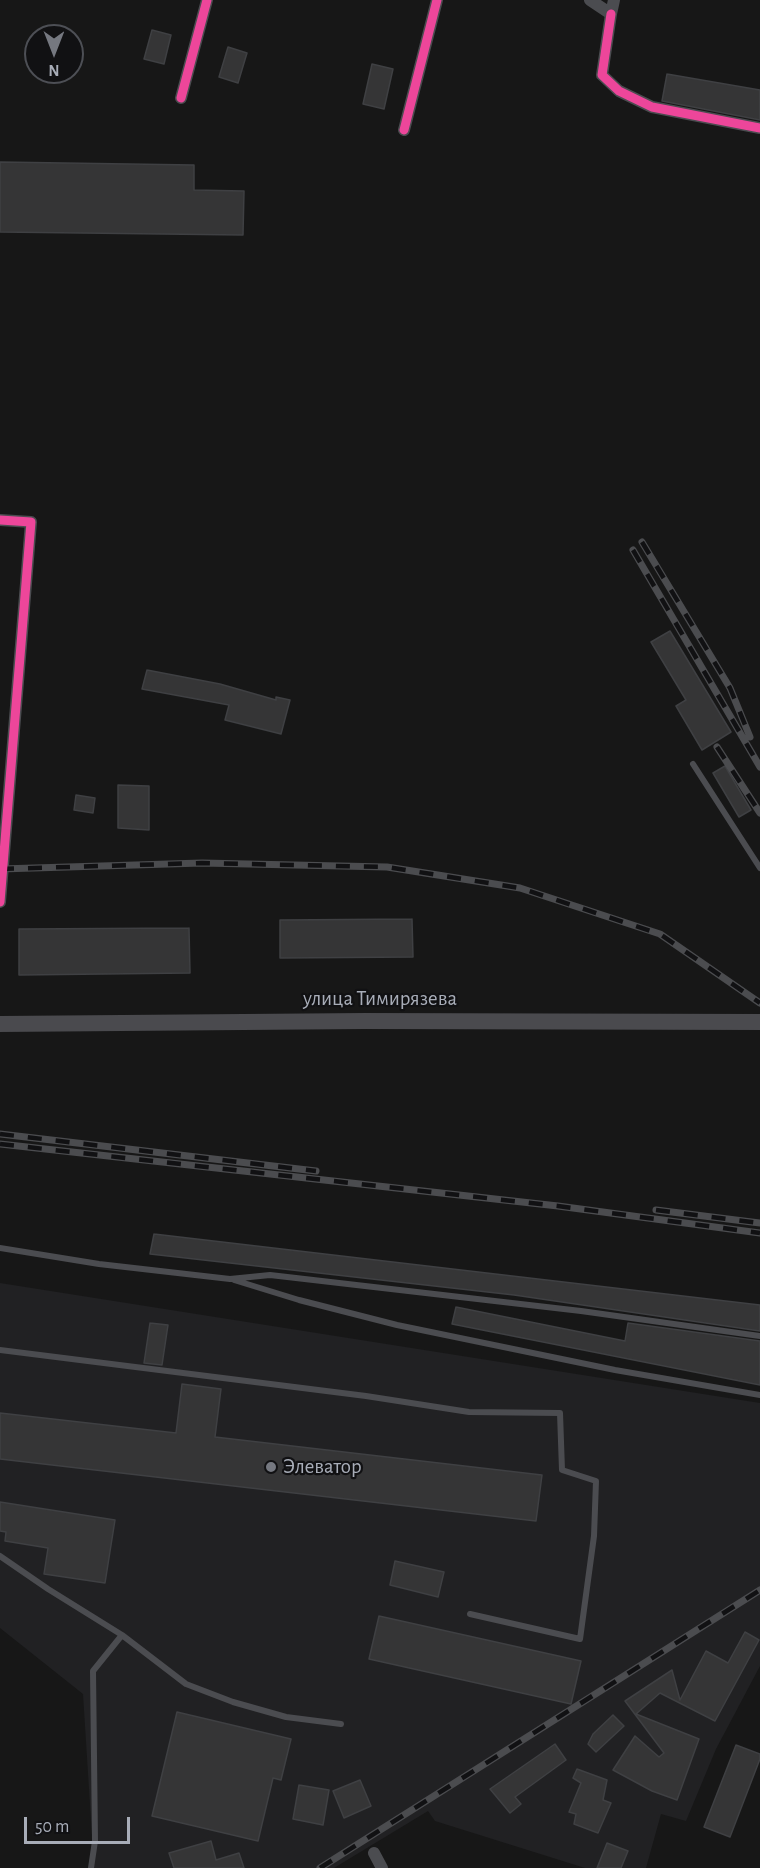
<!DOCTYPE html>
<html>
<head>
<meta charset="utf-8">
<style>
  body { margin:0 }
  #map { position:relative; width:760px; height:1868px; overflow:hidden; background:#171717; font-family:"Alegreya Sans",sans-serif }
  canvas { display:block }
  .north { position:absolute; left:24px; top:24px; width:60px; height:60px; box-sizing:border-box; background:#111113; border:2px solid #4d4f55; border-radius:50%; rotate:180deg; font-size:16px; font-weight:700; line-height:24px; text-align:center; color:#a8adb8 }
  .north::after { content:''; display:block; margin:auto; width:21px; height:27px; background:#757880; clip-path:polygon(50% 0,100% 100%,50% 72%,0 100%) }
  .scale { position:absolute; left:24px; top:1817px; width:106px; height:27px; box-sizing:border-box; border:3px solid #a8adb8; border-top:0; padding-left:8px; font-size:18px; line-height:21px; white-space:nowrap; color:#a8adb8; -webkit-text-stroke:4px #111113; paint-order:stroke }
</style>
</head>
<body>
<div id="map">
<canvas width="760" height="1868"></canvas>
<div class="north">N</div>
<div class="scale">50 m</div>
</div>
<script>
const ctx = document.querySelector('canvas').getContext('2d');
ctx.lineJoin = 'round';
function fillPath(path, color) {
  ctx.fillStyle = color;
  ctx.fill(path, 'evenodd');
}
function shape(rows) {
  const path = new Path2D();
  for (const r of rows) {
    path.moveTo(r[0], r[1]);
    for (let i = 2; i < r.length; i += 2) path.lineTo(r[i], r[i + 1]);
  }
  return path;
}
function stroke(path, color, width, dash) {
  ctx.strokeStyle = color;
  ctx.lineWidth = width;
  ctx.lineCap = dash ? 'butt' : 'round';
  ctx.setLineDash(dash || []);
  ctx.stroke(path);
}
function label(font, color, halo, rows, align = 'center') {
  ctx.font = font + ' "Alegreya Sans",sans-serif';
  ctx.lineWidth = 4.5;
  ctx.setLineDash([]);
  ctx.textBaseline = 'middle';
  ctx.strokeStyle = halo;
  ctx.fillStyle = color;
  for (const [text, x, y, turn = 0] of rows) {
    ctx.save();
    ctx.translate(x, y);
    ctx.rotate((+turn || 0) * Math.PI / 180);
    ctx.textAlign = isNaN(turn) ? turn : align;
    if (halo) ctx.strokeText(text, 0, 0);
    ctx.fillText(text, 0, 0);
    ctx.restore();
  }
}
const built = shape([
  [0,1283,760,1403,760,1666,716,1749,686,1821,661,1814,646,1868,585,1868,435,1821,428,1811,334,1868,94,1868,83,1694,0,1628]
]);
const building = shape([
  [152,30,171,35,164,64,144,59,152,30],
  [228,47,247,53,238,83,219,77,228,47],
  [372,64,393,69,384,109,363,104,372,64],
  [667,74,760,90,760,120,662,101,667,74],
  [0,162,194,165,194,190,244,191,243,235,0,232,0,162],
  [670,631,731,732,702,750,676,706,686,700,651,642,670,631],
  [147,670,220,684,276,700,276,697,290,700,281,734,225,720,229,705,142,689,147,670],
  [725,766,751,810,739,817,713,773,725,766],
  [118,785,149,786,149,830,118,828,118,785],
  [76,795,95,798,93,813,74,810,76,795],
  [412,919,413,957,280,958,280,920,412,919],
  [189,928,190,973,19,975,19,929,189,928],
  [154,1234,760,1305,760,1331,514,1295,150,1254,154,1234],
  [456,1307,625,1341,628,1323,760,1341,760,1385,452,1324,456,1307],
  [150,1323,168,1325,162,1365,144,1363,150,1323],
  [182,1384,221,1389,215,1437,542,1475,536,1521,0,1459,0,1413,176,1433,182,1384],
  [0,1502,115,1520,105,1583,44,1574,48,1548,5,1541,6,1532,0,1531,0,1502],
  [395,1561,444,1572,438,1597,390,1585,395,1561],
  [379,1616,581,1661,571,1704,369,1659,379,1616],
  [745,1632,759,1640,715,1721,660,1693,636,1714,699,1739,677,1800,652,1791,613,1770,635,1736,659,1757,664,1753,625,1701,672,1670,680,1700,706,1651,728,1663,745,1632],
  [177,1712,291,1739,281,1780,273,1778,258,1841,152,1816,177,1712],
  [613,1715,624,1726,596,1752,588,1744,593,1734,613,1715],
  [555,1744,566,1760,515,1797,521,1804,510,1813,490,1789,555,1744],
  [736,1745,760,1754,760,1759,730,1837,704,1827,736,1745],
  [577,1769,607,1780,603,1800,611,1803,598,1833,574,1824,576,1814,569,1812,581,1783,573,1778,577,1769],
  [360,1780,371,1806,344,1818,333,1791,360,1780],
  [299,1785,329,1790,323,1825,293,1819,299,1785],
  [211,1841,216,1860,239,1853,244,1868,174,1868,169,1853,211,1841],
  [607,1843,628,1851,621,1868,597,1868,607,1843]
]);
const lane = shape([
  [693,764,760,868],
  [0,1248,99,1264,230,1279,270,1275,581,1311,760,1336],
  [234,1280,299,1300,397,1325,615,1370,760,1395],
  [0,1350,366,1396,469,1412,560,1413,562,1470,596,1481,594,1536,580,1639,470,1614],
  [0,1556,48,1589,122,1635,186,1684,233,1702,286,1717,341,1724],
  [91,1868,95,1841,93,1671,122,1635]
]);
const street = shape([
  [590,0,611,14,614,0],
  [611,14,602,75,619,91,652,107,760,128],
  [181,98,207,0],
  [404,130,437,0],
  [0,520,31,522,0,902],
  [374,1853,382,1868]
]);
const secondary = shape([
  [0,1024,365,1021,760,1022]
]);
const rail = shape([
  [642,542,730,688,750,737],
  [633,550,760,767],
  [717,747,760,813],
  [0,869,202,863,387,867,520,888,660,934,760,1003],
  [0,1134,316,1171],
  [0,1144,558,1206,760,1233],
  [656,1210,760,1223],
  [320,1868,760,1590]
]);
const cycleway = shape([
  [611,14,602,75,619,91,652,107,760,128],
  [181,98,207,0],
  [404,130,437,0],
  [0,520,31,522,0,902]
]);
const markers = [
  [271,1467,6,"#757880"]
];
const streetNames = [
  ["улица Тимирязева",380,999]
];
const poiNames = [
  ["Элеватор",283,1467]
];
fillPath(built, '#212123');
fillPath(building, '#353536');
stroke(building, '#3f4043', 1.5);
stroke(lane, '#4b4c50', 6);
stroke(street, '#4b4c50', 12);
stroke(secondary, '#4a4a4e', 16);
stroke(rail, '#4b4c4f', 7);
stroke(rail, '#111113', 4.5, [14]);
stroke(cycleway, '#ed469a', 9);
for (const [x, y, r, color] of markers) {
  const dot = new Path2D();
  dot.arc(x, y, r, 0, 2 * Math.PI);
  ctx.fillStyle = color;
  ctx.fill(dot);
  stroke(dot, '#111113', 2);
}
label('21px', '#a8adb8', '#111113', streetNames);
label('21px', '#a8adb8', '#111113', poiNames, 'left');
</script>
</body>
</html>
